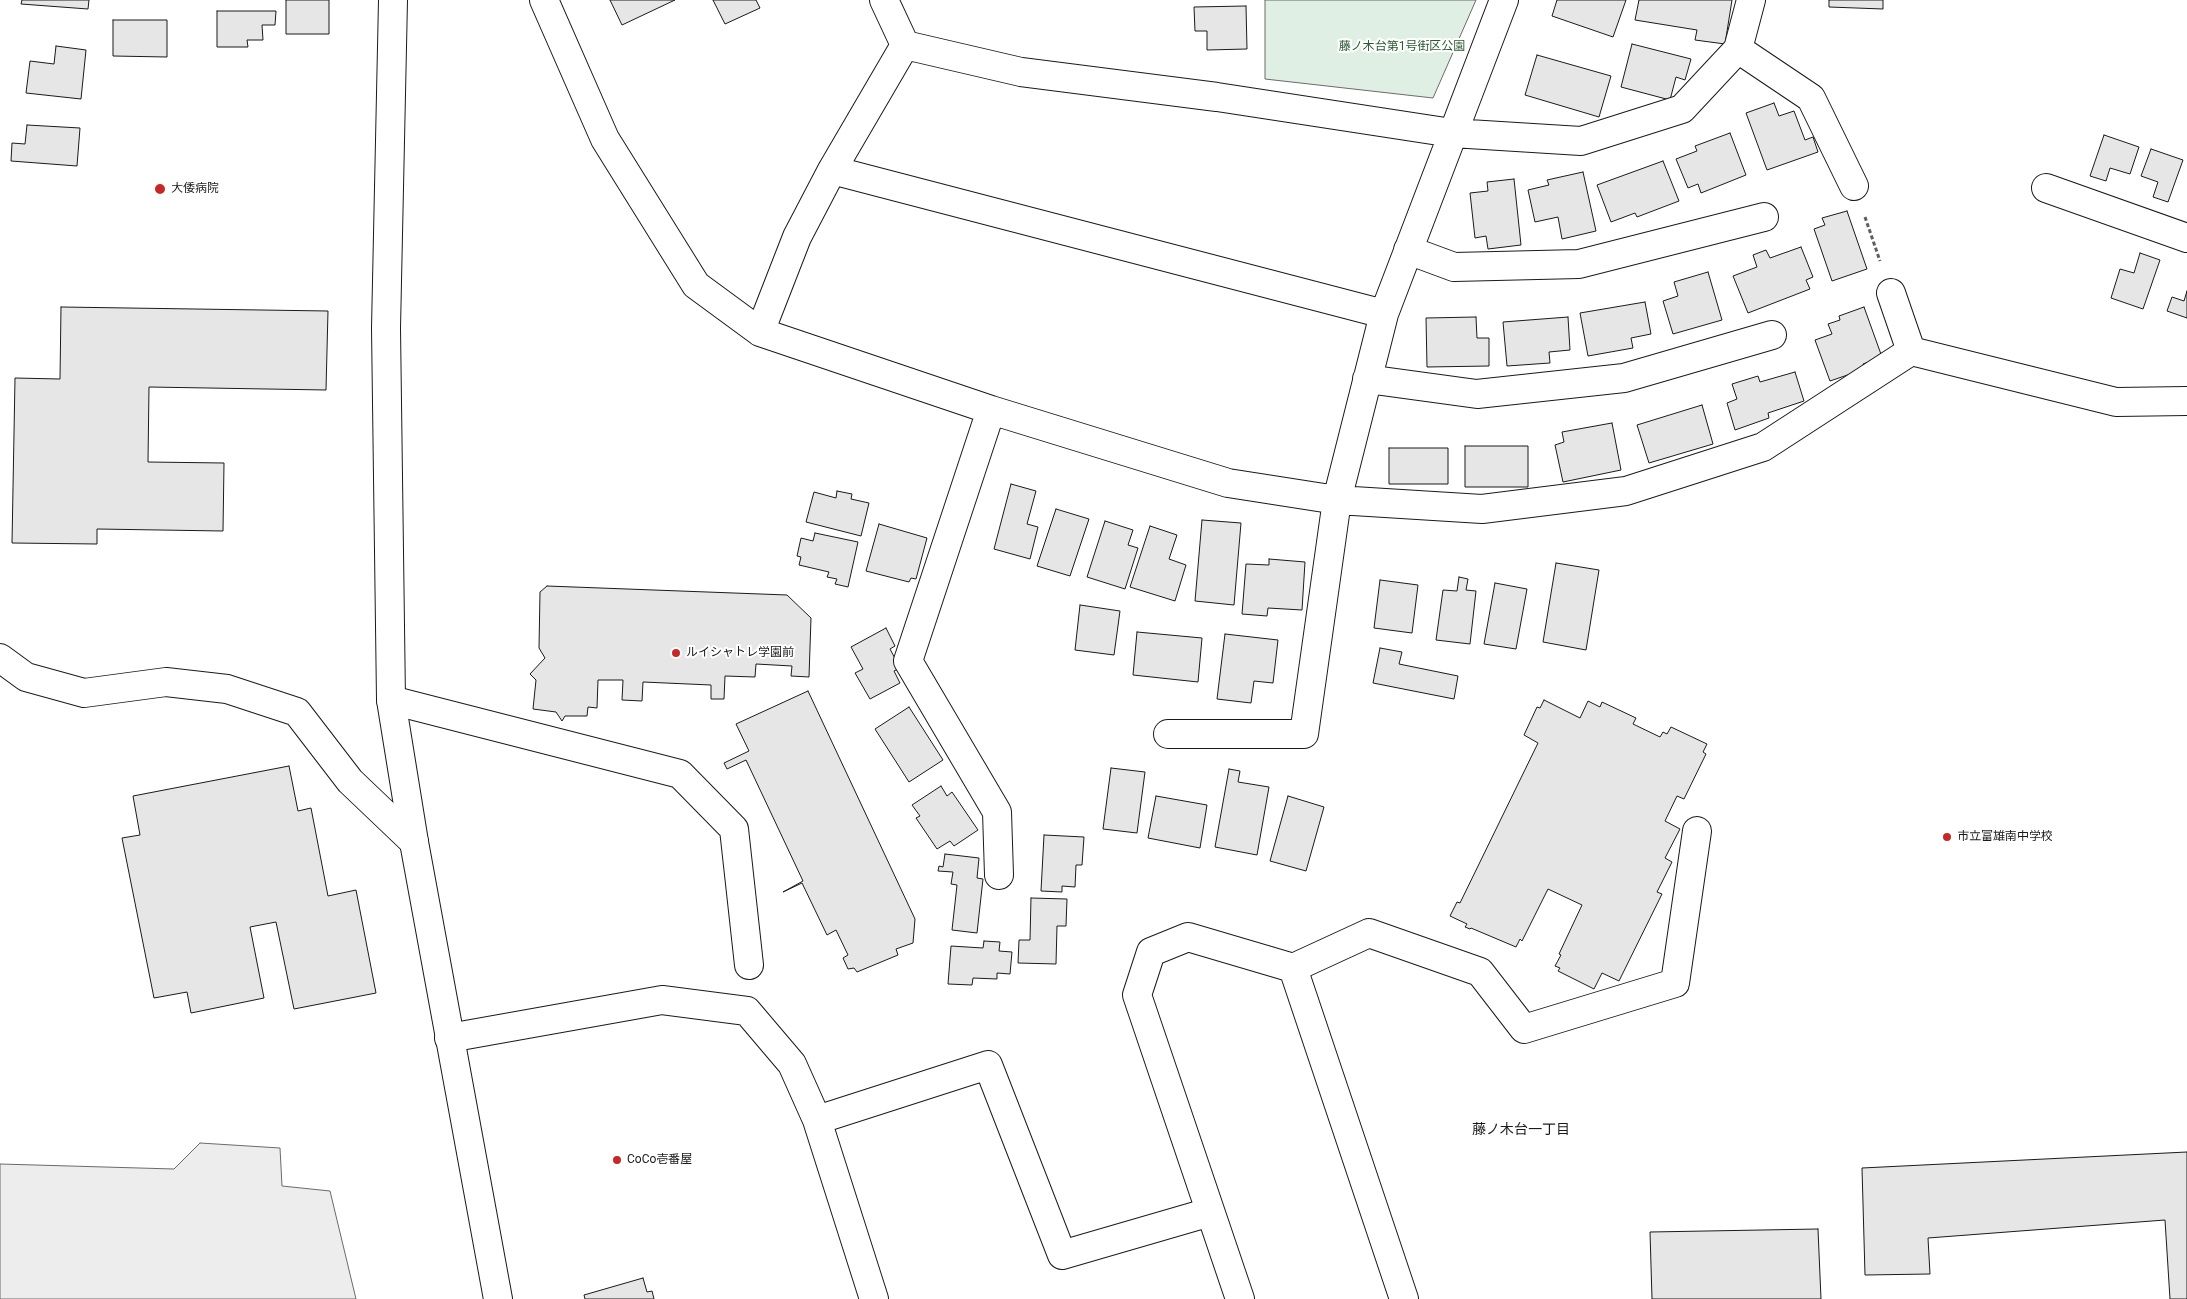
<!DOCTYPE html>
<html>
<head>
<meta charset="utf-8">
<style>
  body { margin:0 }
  canvas { display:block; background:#fff }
</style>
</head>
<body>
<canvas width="2187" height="1299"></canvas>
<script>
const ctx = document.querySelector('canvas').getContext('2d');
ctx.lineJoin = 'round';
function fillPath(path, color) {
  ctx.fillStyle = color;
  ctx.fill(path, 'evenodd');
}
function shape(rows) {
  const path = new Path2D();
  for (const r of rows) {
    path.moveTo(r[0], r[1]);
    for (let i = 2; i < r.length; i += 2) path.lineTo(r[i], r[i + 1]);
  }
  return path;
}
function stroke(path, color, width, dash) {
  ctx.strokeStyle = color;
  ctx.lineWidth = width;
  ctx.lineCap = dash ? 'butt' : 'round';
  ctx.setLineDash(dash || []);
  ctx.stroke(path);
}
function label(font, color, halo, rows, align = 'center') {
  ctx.font = font + ' Roboto,"Noto Sans JP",sans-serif';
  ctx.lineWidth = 4;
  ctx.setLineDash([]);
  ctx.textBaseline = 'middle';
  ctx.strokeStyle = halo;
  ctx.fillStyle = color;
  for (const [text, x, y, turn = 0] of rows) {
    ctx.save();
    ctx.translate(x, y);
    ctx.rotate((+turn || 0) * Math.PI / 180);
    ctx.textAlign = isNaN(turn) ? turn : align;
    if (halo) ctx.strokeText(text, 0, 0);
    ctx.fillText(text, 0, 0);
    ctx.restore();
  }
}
const green = shape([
  [1265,0,1476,0,1433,98,1265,79,1265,0]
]);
const parking = shape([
  [200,1143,280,1148,282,1186,330,1191,356,1299,0,1299,0,1164,174,1169,200,1143]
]);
const building = shape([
  [22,0,89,0,88,9,21,4,22,0],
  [286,0,329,0,329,34,286,34,286,0],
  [610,0,675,0,622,25,610,0],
  [713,0,756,0,760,8,725,24,713,0],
  [1557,0,1626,0,1613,37,1552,16,1557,0],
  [1639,0,1732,0,1725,44,1695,40,1697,30,1635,20,1639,0],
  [1829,0,1883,0,1883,9,1829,7,1829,0],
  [1246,6,1247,49,1207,50,1207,31,1195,31,1194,7,1246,6],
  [217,11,276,11,275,25,262,25,263,40,247,40,248,47,217,47,217,11],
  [113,20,167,20,167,57,113,56,113,20],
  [1632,44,1691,59,1685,80,1676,77,1670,100,1621,87,1632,44],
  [56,46,86,50,81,99,26,93,30,61,54,64,56,46],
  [1537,55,1611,76,1599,117,1525,95,1537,55],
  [1774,103,1779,116,1794,111,1805,140,1813,137,1818,152,1767,170,1746,113,1774,103],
  [27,125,80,128,77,166,11,161,12,143,25,144,27,125],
  [1730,133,1746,175,1701,193,1698,184,1688,188,1676,159,1697,151,1695,146,1730,133],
  [2104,135,2139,147,2130,174,2110,168,2106,181,2090,176,2104,135],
  [2151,149,2183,160,2168,202,2153,197,2158,182,2141,176,2151,149],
  [1663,161,1679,201,1637,217,1635,213,1611,222,1597,185,1663,161],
  [1583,172,1596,231,1562,239,1558,217,1535,222,1528,190,1549,185,1547,180,1583,172],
  [1514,179,1521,245,1488,249,1486,236,1475,238,1470,193,1488,191,1487,182,1514,179],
  [1847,211,1867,269,1832,281,1814,229,1825,225,1822,218,1847,211],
  [1801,247,1813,277,1806,280,1810,289,1748,313,1733,276,1757,267,1753,255,1766,250,1770,258,1801,247],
  [2140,253,2160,260,2143,309,2111,298,2120,269,2134,273,2140,253],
  [1708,272,1722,320,1673,334,1663,301,1678,296,1674,282,1708,272],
  [2187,291,2187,318,2167,311,2172,297,2184,301,2187,291],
  [1645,302,1651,334,1631,338,1633,348,1588,356,1580,313,1645,302],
  [61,307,328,311,326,390,149,387,148,462,224,463,223,531,97,529,97,544,12,543,15,378,60,379,61,307],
  [1864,307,1882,357,1863,364,1865,369,1830,381,1815,340,1832,334,1828,324,1840,320,1839,316,1864,307],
  [1476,317,1477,338,1489,338,1489,366,1427,367,1426,318,1476,317],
  [1568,317,1570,350,1549,352,1550,363,1507,366,1503,322,1568,317],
  [1795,372,1804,401,1768,413,1769,418,1735,430,1727,403,1737,399,1732,384,1758,376,1760,382,1795,372],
  [1702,405,1713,444,1649,463,1637,425,1702,405],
  [1612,423,1621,470,1563,482,1555,445,1564,442,1562,432,1612,423],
  [1465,446,1528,446,1528,487,1465,487,1465,446],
  [1389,448,1448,448,1448,484,1389,484,1389,448],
  [1011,484,1036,491,1027,524,1038,527,1030,559,994,549,1011,484],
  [837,491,852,494,851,499,869,503,861,536,806,522,814,492,836,498,837,491],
  [1056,509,1089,519,1070,576,1037,566,1056,509],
  [1202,520,1241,523,1234,605,1195,601,1202,520],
  [1105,521,1133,530,1128,545,1138,548,1125,589,1087,577,1105,521],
  [879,524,927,538,916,579,911,578,909,582,866,571,879,524],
  [1150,526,1177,535,1169,559,1186,565,1175,601,1130,587,1150,526],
  [815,533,858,542,848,587,835,584,837,579,827,577,829,572,799,565,801,557,797,556,801,538,813,541,815,533],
  [1269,559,1305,562,1302,610,1268,608,1267,616,1242,614,1246,564,1269,565,1269,559],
  [1556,563,1599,570,1586,650,1543,642,1556,563],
  [1459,577,1468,579,1466,590,1476,591,1470,644,1436,640,1443,590,1457,591,1459,577],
  [1380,580,1418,585,1412,633,1374,628,1380,580],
  [1495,583,1527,589,1516,649,1484,644,1495,583],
  [547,586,787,595,811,618,809,677,791,676,792,666,756,664,755,677,725,676,724,699,711,699,711,685,643,682,642,701,622,700,623,680,598,680,597,708,588,707,587,716,565,716,562,721,556,712,533,709,536,680,530,674,545,658,539,648,540,592,547,586],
  [1080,605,1120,611,1114,655,1075,650,1080,605],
  [886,628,895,646,890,649,900,668,894,671,900,683,870,699,855,673,863,669,851,647,886,628],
  [1137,632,1202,638,1198,682,1133,675,1137,632],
  [1225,634,1278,640,1273,683,1254,681,1251,703,1217,699,1225,634],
  [1380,648,1402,652,1399,664,1458,676,1454,699,1373,683,1380,648],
  [808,691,915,919,913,943,896,949,898,955,857,972,854,968,848,969,843,958,848,955,836,930,827,935,802,883,783,892,803,881,746,760,727,769,724,763,749,751,736,724,808,691],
  [1544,700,1580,718,1588,701,1600,707,1602,702,1636,718,1633,724,1660,737,1663,732,1667,734,1671,727,1707,744,1703,752,1706,754,1684,799,1677,796,1665,821,1680,829,1665,858,1672,862,1657,892,1662,894,1619,981,1602,973,1594,989,1558,971,1560,968,1555,966,1561,955,1559,954,1582,905,1548,889,1522,941,1520,939,1516,947,1471,928,1470,929,1465,927,1467,924,1450,916,1457,902,1460,903,1538,743,1524,735,1537,707,1540,708,1544,700],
  [909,707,943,760,909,782,875,729,909,707],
  [289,766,298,811,311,808,328,896,356,890,376,993,294,1009,276,922,250,927,264,998,191,1013,187,992,154,998,122,838,140,835,133,796,289,766],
  [1111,768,1145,772,1137,833,1103,829,1111,768],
  [1229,769,1240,771,1238,782,1269,787,1257,855,1215,847,1229,769],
  [941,786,947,796,952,792,978,830,954,846,950,841,937,849,916,818,920,816,912,805,941,786],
  [1156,796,1207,805,1200,848,1148,838,1156,796],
  [1288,796,1324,807,1306,871,1270,861,1288,796],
  [1044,835,1084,837,1082,865,1076,865,1075,887,1062,886,1062,892,1041,891,1044,835],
  [945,854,979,858,977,878,983,879,977,933,952,930,957,885,951,884,953,872,938,871,939,866,943,867,945,854],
  [1031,898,1067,899,1066,926,1057,926,1056,964,1018,963,1019,940,1030,940,1031,898],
  [984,941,1000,942,999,951,1012,952,1010,974,997,973,997,979,973,978,972,985,948,984,951,946,983,948,984,941],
  [2187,1152,2187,1299,2170,1299,2165,1220,1928,1238,1930,1274,1865,1275,1862,1168,2187,1152],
  [1818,1229,1821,1299,1652,1299,1650,1232,1818,1229],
  [643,1278,647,1292,652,1291,654,1299,585,1299,584,1295,643,1278]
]);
const path = shape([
  [1865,217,1880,261]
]);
const street = shape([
  [544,0,605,139,696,285,760,332,991,410,1228,483,1337,500,1482,509,1626,491,1763,447,1911,351,2116,402,2187,401],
  [884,0,905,45],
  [1738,49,1811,98,1854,186],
  [832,170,1384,314],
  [2046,188,2187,238],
  [1408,250,1454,267,1579,264,1764,217],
  [1891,293,1911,351],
  [760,332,797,237,832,170,905,45,1021,72,1217,97,1452,133,1581,141,1682,109,1738,49,1751,0],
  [1367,379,1477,394,1624,378,1772,335],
  [991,410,908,661,997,812,999,875],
  [0,658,26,677,84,693,166,682,227,689,297,712,350,781,414,842],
  [391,700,680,774,734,829,749,965],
  [1168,734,1304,734,1337,500,1384,314,1504,0],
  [1293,968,1369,933,1480,972,1524,1029,1675,983,1697,831],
  [449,1038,662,1000,747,1011,792,1064,817,1120,874,1299],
  [817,1120,988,1065,1062,1255,1210,1212],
  [1240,1299,1137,995,1151,952,1188,937,1293,968,1404,1299]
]);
const secondary = shape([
  [393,0,386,328,391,700,414,842,498,1299]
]);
const markers = [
  [160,189,6,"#c62828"],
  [676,653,5,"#c62828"],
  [1947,837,5,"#c62828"],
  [617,1160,5,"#c62828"]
];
const parkNames = [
  ["藤ノ木台第1号街区公園",1402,47]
];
const poiNames = [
  ["大倭病院",171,189],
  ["ルイシャトレ学園前",686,653],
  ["市立富雄南中学校",1957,837],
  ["CoCo壱番屋",627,1160]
];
const neighbourhoodNames = [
  ["藤ノ木台一丁目",1521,1130]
];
fillPath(green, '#e0efe3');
stroke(green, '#6a6a6a', 1);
fillPath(parking, '#ededed');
stroke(parking, '#6a6a6a', 1);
fillPath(building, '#e6e6e6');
stroke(building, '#1a1a1a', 1);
stroke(street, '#1a1a1a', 30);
stroke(secondary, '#1a1a1a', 30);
stroke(path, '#5f5f5f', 3, [4, 2.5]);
stroke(street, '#fff', 28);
stroke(secondary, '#fff', 28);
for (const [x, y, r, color] of markers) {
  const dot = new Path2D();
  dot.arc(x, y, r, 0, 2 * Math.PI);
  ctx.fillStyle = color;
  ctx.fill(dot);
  stroke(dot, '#fff', 2);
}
label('12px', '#2b5a34', '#fff', parkNames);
label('12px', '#1a1a1a', '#fff', poiNames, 'left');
label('14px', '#1a1a1a', '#fff', neighbourhoodNames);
</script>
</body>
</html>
